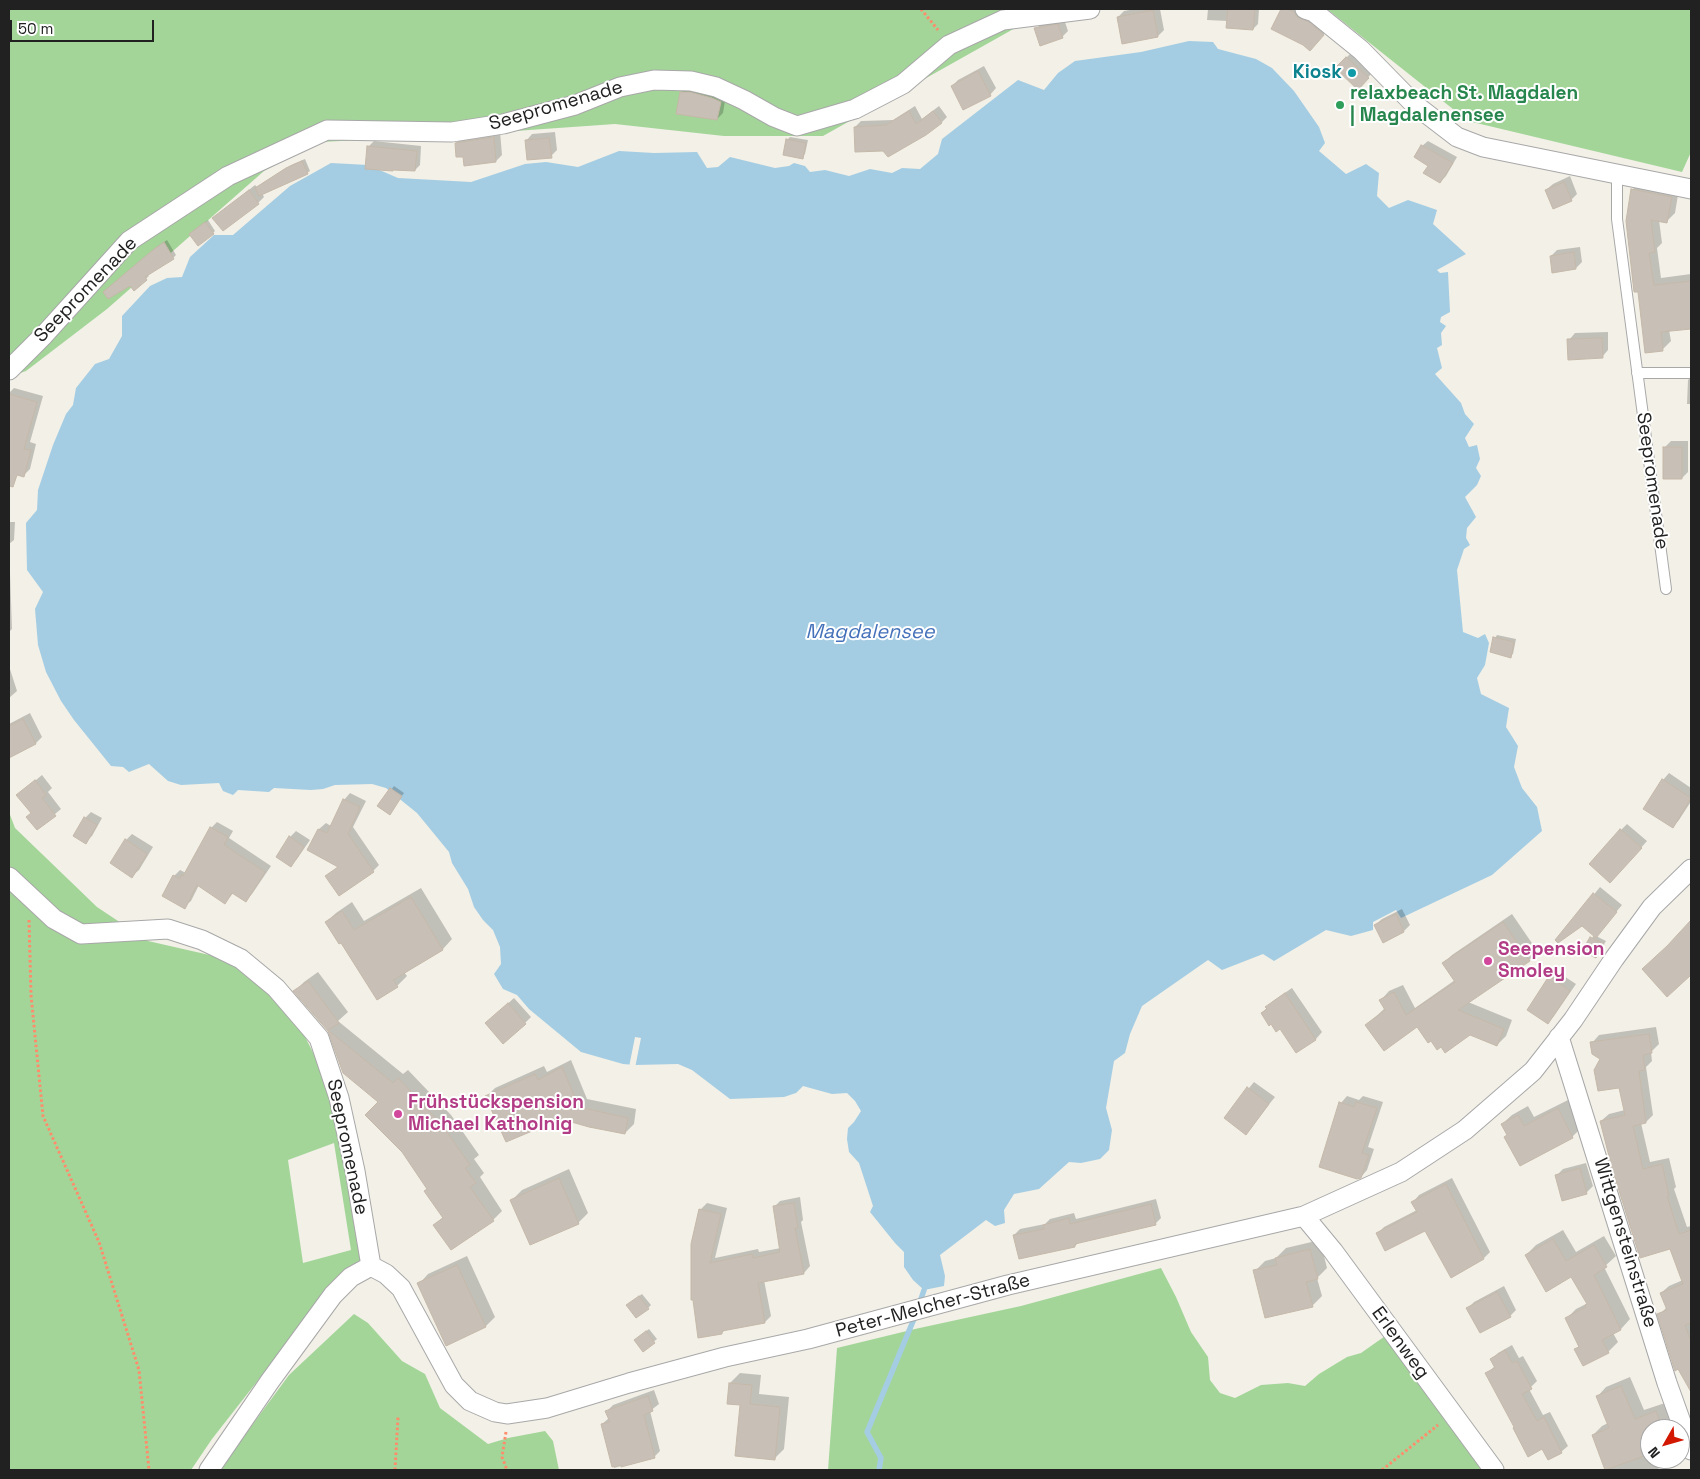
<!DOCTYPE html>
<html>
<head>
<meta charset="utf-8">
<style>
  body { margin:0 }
  #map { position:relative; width:1700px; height:1479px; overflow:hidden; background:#f2f0e7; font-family:"Space Grotesk",sans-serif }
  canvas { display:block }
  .frame { position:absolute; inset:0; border:10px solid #212121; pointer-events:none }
  .north { position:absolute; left:1640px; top:1419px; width:50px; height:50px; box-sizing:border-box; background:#fff; border:1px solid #a6a6a6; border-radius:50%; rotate:232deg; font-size:14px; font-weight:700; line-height:20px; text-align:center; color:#212121 }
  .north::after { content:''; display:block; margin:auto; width:18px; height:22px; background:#d21800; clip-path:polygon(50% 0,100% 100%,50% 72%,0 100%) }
  .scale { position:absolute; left:10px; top:20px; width:144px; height:22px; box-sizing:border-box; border:2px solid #212121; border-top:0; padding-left:6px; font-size:15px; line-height:18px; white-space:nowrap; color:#212121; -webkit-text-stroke:4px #fff; paint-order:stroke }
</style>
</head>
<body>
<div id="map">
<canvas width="1700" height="1479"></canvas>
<div class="frame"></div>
<div class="north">N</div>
<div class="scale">50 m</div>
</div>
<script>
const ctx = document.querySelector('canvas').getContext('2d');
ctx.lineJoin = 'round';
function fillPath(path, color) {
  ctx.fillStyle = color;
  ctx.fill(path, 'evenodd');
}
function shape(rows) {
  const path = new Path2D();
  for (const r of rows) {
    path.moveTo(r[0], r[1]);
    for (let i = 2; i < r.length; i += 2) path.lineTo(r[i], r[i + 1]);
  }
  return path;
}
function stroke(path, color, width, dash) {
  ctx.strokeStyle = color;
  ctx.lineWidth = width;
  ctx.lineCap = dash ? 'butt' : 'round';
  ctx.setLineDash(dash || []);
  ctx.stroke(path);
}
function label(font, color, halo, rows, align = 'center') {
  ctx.font = font + ' "Space Grotesk",sans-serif';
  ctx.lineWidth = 4;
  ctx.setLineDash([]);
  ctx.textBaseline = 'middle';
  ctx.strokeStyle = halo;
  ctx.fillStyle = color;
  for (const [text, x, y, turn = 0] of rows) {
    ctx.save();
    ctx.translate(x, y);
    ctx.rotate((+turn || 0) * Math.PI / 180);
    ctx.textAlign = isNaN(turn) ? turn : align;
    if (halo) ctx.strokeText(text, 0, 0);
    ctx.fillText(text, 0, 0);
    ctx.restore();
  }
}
const forest = shape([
  [9,9,1049,9,823,136,724,136,615,124,444,136,320,142,264,171,107,309,26,371,9,377],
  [1327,9,1691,9,1691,152,1682,172,1468,121],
  [9,812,15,828,97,907,148,941,227,959,292,1011,335,1096,363,1268,277,1356,212,1439,191,1470,9,1470],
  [334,1143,351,1250,303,1263,288,1160],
  [1161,1268,1176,1297,1191,1332,1208,1357,1210,1380,1220,1393,1235,1398,1261,1385,1288,1383,1305,1386,1319,1374,1347,1357,1361,1353,1388,1334,1489,1470,828,1470,837,1348,915,1329,1021,1306],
  [354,1314,368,1323,402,1361,425,1374,440,1408,488,1444,508,1438,545,1431,553,1441,559,1470,219,1470,289,1375]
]);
const water = shape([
  [1189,41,1213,42,1218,49,1256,59,1272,68,1294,91,1319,127,1325,143,1319,151,1346,174,1366,164,1379,173,1377,196,1389,208,1408,200,1437,210,1433,224,1466,254,1437,270,1440,273,1448,272,1450,312,1441,317,1440,322,1446,326,1441,333,1442,345,1437,348,1442,368,1435,374,1461,403,1465,414,1474,424,1465,438,1469,447,1477,445,1480,459,1476,468,1481,476,1477,485,1465,497,1476,517,1467,528,1466,538,1470,545,1464,549,1457,570,1463,632,1478,638,1485,634,1489,643,1485,665,1477,678,1481,694,1509,708,1506,727,1518,746,1514,767,1522,788,1537,807,1542,831,1492,875,1401,918,1396,910,1373,922,1373,930,1351,936,1326,930,1274,961,1263,954,1222,970,1208,960,1142,1006,1130,1034,1125,1053,1114,1061,1106,1108,1112,1130,1109,1150,1100,1159,1081,1163,1069,1162,1039,1189,1014,1194,1004,1210,1005,1223,995,1226,986,1220,940,1255,945,1276,944,1286,924,1290,913,1280,904,1267,904,1252,895,1243,870,1212,873,1206,859,1163,849,1152,847,1139,848,1128,854,1122,861,1111,855,1101,847,1093,832,1094,803,1086,796,1093,784,1097,730,1099,692,1070,678,1064,635,1065,623,1064,581,1052,529,1009,517,995,503,989,494,974,501,964,500,947,493,930,483,920,474,907,468,889,452,863,449,852,417,813,386,788,372,784,335,785,323,789,311,790,274,788,269,792,238,790,233,795,223,791,219,783,181,785,168,781,149,764,129,772,123,767,111,766,74,720,61,701,46,672,38,645,35,609,43,592,27,570,26,523,37,510,38,490,53,445,66,414,73,405,76,388,95,364,109,359,122,336,122,316,150,286,167,278,182,277,190,257,214,235,233,235,290,186,331,163,368,165,398,178,471,182,525,164,546,162,578,167,619,151,654,153,697,152,707,168,718,167,730,157,775,168,789,166,794,163,805,166,810,172,825,170,849,176,870,169,892,173,902,168,920,169,938,154,942,139,1018,80,1044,90,1058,73,1075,61,1141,52]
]);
const pier = shape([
  [635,1037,641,1038,635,1068,629,1067]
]);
const shadow = shape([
  [1135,9,1160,9,1164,30,1158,36,1118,17,1124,11],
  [1208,9,1259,9,1258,24,1253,29,1228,21,1207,20],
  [1283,9,1300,9,1328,29,1315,45,1304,44,1273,28],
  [1064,19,1068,31,1062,37,1036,29,1042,23],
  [1353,51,1374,71,1358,88,1336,68],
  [984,66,996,88,990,95,952,86,958,80],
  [687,86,726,95,723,113,717,119,681,93],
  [915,106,922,119,939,106,947,117,942,122,884,149,855,127,861,121,893,120],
  [500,131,502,155,496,161,464,155,456,143,463,137],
  [555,132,557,150,551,156,526,141,532,134],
  [790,137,808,140,805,154,802,157,787,140],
  [374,141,421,146,420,165,415,170,369,146],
  [1428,141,1457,157,1446,176,1440,182,1429,166,1422,146],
  [305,159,310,171,307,173,262,193,264,197,258,203,214,218,255,185,257,187,291,165],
  [1570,176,1577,194,1571,200,1546,190,1553,184],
  [1640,182,1679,189,1675,213,1667,221,1659,220,1662,243,1657,248,1661,278,1691,274,1691,327,1669,330,1671,341,1663,349,1646,351,1632,190],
  [208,220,215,231,213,233,193,231],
  [167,240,176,255,173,258,147,274,149,276,134,289,130,284,108,290,158,246],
  [1580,247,1582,262,1576,268,1551,256,1557,250],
  [1608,332,1608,350,1602,357,1569,340,1575,333],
  [1691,377,1691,404,1687,404,1688,380],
  [14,388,43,396,30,442,36,444,30,469,23,476,9,472,9,442,11,435,9,434,9,393],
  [1671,441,1688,441,1688,472,1682,478,1665,447],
  [9,522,15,522,14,540,9,544,12,629,9,632],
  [1497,635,1516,639,1513,654,1510,656,1495,638],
  [9,666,17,691,9,698],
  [30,713,42,737,36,743,12,755,9,749,9,724],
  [1669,773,1691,788,1691,804,1690,803,1679,820,1673,827,1663,780],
  [42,775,52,788,48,792,61,809,37,829,32,813,18,795],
  [394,786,404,793,392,810,379,806],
  [350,793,366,801,353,827,379,865,373,871,327,876,339,866,309,849,319,829,326,823,331,826,344,800],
  [91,812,102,818,92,836,85,842,85,818],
  [217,822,233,831,229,838,271,866,252,894,246,900,234,892,225,903,199,885,191,901,184,907,174,876,180,870,186,873,211,828],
  [1627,824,1647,841,1617,875,1621,830],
  [296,831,310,840,297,859,291,865,290,837],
  [132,834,153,847,139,870,132,876,126,840],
  [1600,887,1622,905,1596,936,1606,941,1596,957,1584,950,1594,935,1582,924,1557,940],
  [421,888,452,939,443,949,404,972,407,976,397,986,341,941,326,922,336,913,352,902,364,921],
  [1402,909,1410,925,1404,931,1383,941,1375,925,1382,919],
  [1512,914,1538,952,1529,960,1468,1002,1512,1020,1506,1036,1497,1045,1470,1034,1442,1045,1431,1039,1417,1025,1367,1025,1385,1008,1381,1000,1389,991,1403,985,1415,1008,1455,980,1444,963,1452,955],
  [1691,921,1691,973,1667,995,1672,942],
  [1556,971,1576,984,1554,1016,1548,1023,1550,977],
  [318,972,348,1012,338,1021,403,1074,408,1070,451,1115,479,1155,474,1159,484,1173,480,1177,502,1211,493,1220,435,1225,443,1217,380,1102,344,1073,329,1030,295,991,304,982],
  [1292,988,1322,1032,1316,1039,1296,1052,1280,1027,1262,1013,1273,1001],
  [514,998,531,1017,525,1023,493,1017],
  [1656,1027,1659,1044,1651,1052,1652,1061,1646,1067,1653,1115,1646,1122,1641,1123,1650,1162,1669,1158,1676,1187,1674,1189,1687,1227,1691,1226,1691,1382,1688,1384,1659,1315,1667,1307,1661,1293,1669,1286,1683,1280,1670,1248,1601,1121,1609,1114,1625,1110,1620,1086,1592,1043,1599,1035],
  [571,1060,587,1099,636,1109,634,1124,625,1133,486,1097,495,1088,544,1066,547,1072],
  [1254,1082,1275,1097,1246,1133,1225,1117],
  [1347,1096,1359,1100,1363,1096,1383,1102,1368,1147,1374,1149,1367,1170,1361,1177,1341,1103],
  [1568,1100,1582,1127,1572,1137,1508,1135,1502,1124,1512,1115,1528,1106,1534,1117],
  [1586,1163,1593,1186,1586,1193,1556,1176,1563,1169],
  [569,1169,588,1213,578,1223,512,1200,522,1190],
  [1452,1178,1490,1252,1484,1258,1426,1229,1377,1234,1384,1227,1417,1210,1413,1202,1419,1195],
  [800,1197,803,1220,801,1222,810,1266,804,1273,764,1280,771,1316,765,1322,726,1329,722,1333,700,1210,707,1203,727,1208,715,1258,758,1249,759,1252,781,1248,774,1207,780,1201],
  [1156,1199,1161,1218,1155,1224,1080,1241,1075,1246,1014,1235,1020,1229,1045,1224,1050,1219,1074,1213,1076,1219],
  [1563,1230,1576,1252,1604,1236,1616,1256,1604,1267,1630,1319,1621,1329,1613,1333,1618,1342,1608,1352,1576,1349,1580,1345,1567,1318,1576,1309,1588,1303,1572,1275,1526,1255,1536,1245],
  [1320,1240,1327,1268,1317,1278,1322,1296,1312,1306,1255,1271,1265,1261,1276,1258,1286,1248],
  [467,1256,495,1317,486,1326,419,1284,428,1274],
  [1504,1286,1516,1310,1510,1316,1468,1308,1474,1302],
  [642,1294,651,1305,648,1308,631,1302],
  [649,1329,657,1339,643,1350,638,1337],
  [1512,1345,1519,1358,1523,1356,1537,1381,1529,1389,1543,1415,1550,1412,1568,1446,1561,1452,1543,1448,1516,1427,1487,1373,1495,1366,1492,1359,1498,1353],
  [740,1373,761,1375,759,1394,789,1397,784,1449,774,1459,730,1383],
  [1630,1377,1644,1410,1665,1403,1675,1429,1650,1429,1650,1459,1655,1459,1659,1470,1606,1470,1593,1435,1602,1426,1608,1423,1597,1397,1606,1387],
  [654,1390,659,1404,650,1411,660,1451,654,1457,614,1468,602,1424,609,1418,607,1411,613,1405]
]);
const stream = shape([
  [919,1305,924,1290],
  [879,1470,881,1458,867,1432,916,1314]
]);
const building = shape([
  [1228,9,1255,9,1253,30,1226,28,1228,9],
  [1281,9,1288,9,1294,12,1297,17,1309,22,1324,35,1310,51,1303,45,1271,29,1281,9],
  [1153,10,1158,37,1122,44,1117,17,1153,10],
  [1058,24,1063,38,1040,46,1034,28,1058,24],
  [1346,57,1369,78,1358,90,1335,68,1346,57],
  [978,71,991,96,963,110,951,86,978,71],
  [680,92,690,92,712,98,721,102,717,120,676,114,680,92],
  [909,111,916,124,933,111,942,123,926,135,888,157,883,151,855,152,854,127,886,125,909,111],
  [494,137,496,162,464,166,463,157,456,157,455,143,494,137],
  [549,138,552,158,527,160,525,140,549,138],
  [786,139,806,143,803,159,783,155,786,139],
  [1421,145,1453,163,1440,183,1423,173,1428,166,1414,157,1421,145],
  [367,146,417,151,415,171,393,170,393,171,365,169,367,146],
  [302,161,308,174,259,196,255,188,286,168,302,161],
  [1564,182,1572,201,1553,209,1545,190,1564,182],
  [1631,189,1672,197,1667,223,1651,220,1655,252,1649,253,1654,285,1691,281,1691,329,1661,332,1663,351,1645,353,1638,292,1634,292,1626,221,1631,189],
  [249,190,259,204,223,231,212,218,249,190],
  [205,222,214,234,198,246,189,234,205,222],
  [164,242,174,259,145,277,147,280,134,291,130,286,108,299,103,292,154,249,164,242],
  [1574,252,1576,269,1552,273,1550,256,1574,252],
  [1602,338,1603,358,1568,360,1567,339,1602,338],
  [9,394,37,402,24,449,31,450,24,477,17,475,13,487,9,486,9,394],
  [1663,447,1682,447,1682,479,1663,479,1663,447],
  [1493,637,1514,642,1511,658,1490,652,1493,637],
  [23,719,36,744,9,758,9,726,23,719],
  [1662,779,1691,798,1673,828,1643,809,1662,779],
  [35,780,46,795,42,798,56,816,37,830,26,817,31,813,16,795,35,780],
  [390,788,402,796,390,815,377,806,390,788],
  [343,799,360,807,348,834,374,872,339,896,325,876,338,867,307,850,318,829,327,833,343,799],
  [84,817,97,825,86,844,73,836,84,817],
  [210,827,228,837,224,845,265,872,246,902,232,893,225,904,197,885,185,909,162,896,173,875,180,879,181,875,183,876,210,827],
  [1620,829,1642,848,1610,883,1589,864,1620,829],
  [289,836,304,847,291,867,276,857,289,836],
  [125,839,147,854,132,878,110,863,125,839],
  [1593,893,1617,912,1596,938,1582,926,1558,943,1555,940,1593,893],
  [411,897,443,950,393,980,398,987,377,1000,341,943,339,944,325,922,342,911,354,930,411,897],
  [1396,914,1404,932,1383,943,1374,925,1396,914],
  [1691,920,1691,975,1667,997,1642,969,1667,946,1691,920],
  [1503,922,1530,961,1458,1010,1504,1029,1497,1046,1470,1035,1445,1053,1441,1047,1437,1050,1431,1041,1428,1043,1417,1027,1384,1051,1365,1025,1385,1010,1379,1000,1394,992,1406,1015,1455,982,1442,963,1503,922],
  [1590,937,1604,944,1596,958,1582,951,1590,937],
  [1549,976,1570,991,1548,1024,1527,1010,1549,976],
  [308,981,339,1023,328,1030,393,1083,398,1078,442,1125,470,1165,465,1168,476,1183,470,1187,494,1221,451,1250,433,1225,443,1218,424,1191,427,1189,402,1152,365,1115,378,1102,343,1073,328,1031,293,991,308,981],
  [1285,993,1316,1040,1296,1053,1280,1029,1276,1032,1271,1024,1269,1026,1261,1013,1267,1009,1265,1007,1285,993],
  [508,1003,526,1024,503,1044,485,1023,508,1003],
  [1649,1034,1652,1053,1643,1055,1645,1070,1639,1071,1646,1123,1633,1126,1643,1169,1662,1164,1669,1196,1667,1196,1679,1234,1691,1230,1691,1323,1685,1325,1691,1341,1691,1392,1678,1369,1675,1371,1657,1314,1667,1310,1660,1293,1683,1284,1670,1249,1640,1258,1612,1168,1600,1121,1625,1115,1619,1088,1598,1091,1594,1070,1600,1059,1592,1054,1590,1042,1649,1034],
  [562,1067,579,1107,628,1118,625,1134,589,1127,561,1119,506,1142,485,1096,535,1074,538,1080,562,1067],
  [1247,1087,1269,1104,1246,1135,1224,1118,1247,1087],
  [1339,1102,1354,1107,1356,1102,1377,1108,1362,1153,1369,1155,1361,1178,1357,1179,1319,1167,1339,1102],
  [1558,1108,1573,1138,1520,1166,1504,1137,1507,1135,1501,1124,1518,1115,1524,1126,1558,1108],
  [1580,1168,1587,1194,1562,1201,1555,1175,1580,1168],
  [559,1178,579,1224,530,1245,510,1200,559,1178],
  [1446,1184,1484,1259,1451,1278,1425,1231,1385,1251,1376,1233,1417,1212,1411,1202,1446,1184],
  [794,1203,798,1228,795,1228,804,1274,758,1283,765,1323,722,1331,722,1334,698,1338,693,1300,691,1300,691,1244,699,1209,721,1214,710,1263,752,1254,753,1258,780,1252,773,1206,794,1203],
  [1151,1204,1156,1225,1075,1244,1075,1247,1019,1259,1013,1235,1044,1229,1043,1225,1069,1218,1070,1224,1151,1204],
  [1553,1239,1566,1261,1594,1245,1607,1267,1594,1275,1621,1330,1602,1340,1609,1353,1583,1366,1574,1349,1579,1347,1565,1318,1586,1307,1585,1305,1587,1304,1571,1277,1546,1292,1525,1255,1553,1239],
  [1310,1249,1318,1279,1306,1282,1313,1307,1265,1318,1253,1270,1277,1265,1275,1258,1310,1249],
  [457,1265,486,1327,446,1346,417,1283,457,1265],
  [1497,1292,1511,1317,1480,1333,1466,1308,1497,1292],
  [639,1296,649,1309,636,1318,626,1305,639,1296],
  [646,1331,655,1343,643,1352,634,1340,646,1331],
  [1505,1350,1512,1363,1517,1361,1532,1389,1522,1394,1537,1421,1544,1417,1562,1453,1548,1460,1542,1449,1528,1457,1513,1428,1514,1427,1485,1373,1495,1368,1490,1359,1505,1350],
  [729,1383,752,1385,750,1404,780,1407,775,1460,735,1456,740,1405,727,1404,729,1383],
  [1621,1386,1635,1419,1656,1411,1663,1429,1650,1429,1650,1454,1605,1470,1592,1435,1609,1428,1596,1396,1621,1386],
  [648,1396,653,1411,644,1415,655,1458,621,1467,621,1465,612,1467,601,1424,610,1422,605,1411,648,1396]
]);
const path = shape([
  [921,9,938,30],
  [29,920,31,995,43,1116,99,1242,139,1370,149,1470],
  [506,1432,502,1457,507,1470],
  [395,1470,398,1417],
  [1382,1470,1438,1425]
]);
const service = shape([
  [1617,175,1617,219,1666,589],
  [1637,373,1691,373]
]);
const minor = shape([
  [1305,9,1314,12,1361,50,1414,104,1457,137,1483,147,1691,189],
  [9,370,44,335,129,241,228,176,327,130,452,132,503,124,575,105,620,87,654,80,691,81,716,87,744,100,774,117,797,126,855,109,903,84,949,45,1003,20,1090,9],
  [9,877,54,919,81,934,168,929,202,940,241,959,276,988,319,1038,339,1098,355,1171,371,1266],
  [1559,1037,1667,1383,1691,1450],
  [1304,1216,1333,1251,1494,1470],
  [209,1470,270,1381,333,1295,351,1277,371,1266,386,1274,401,1288,454,1385,470,1401,495,1412,507,1414,547,1408,629,1383,725,1357,808,1339,1008,1285,1304,1216,1401,1172,1465,1130,1533,1071,1573,1020,1614,959,1652,907,1691,869]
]);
const markers = [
  [1352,73,5,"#0f9aa8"],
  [1340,105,5,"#2e9e5b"],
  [1488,961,5,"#d1479c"],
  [398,1114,5,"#d1479c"]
];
const cultureNames = [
  ["Kiosk",1342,73]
];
const leisureNames = [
  ["relaxbeach St. Magdalen",1350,94],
  ["| Magdalenensee",1350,116]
];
const streetNames = [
  ["Seepromenade",556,106,-16],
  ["Seepromenade",86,290,-46],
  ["Seepromenade",1652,481,82],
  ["Seepromenade",347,1147,78],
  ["Wittgensteinstraße",1625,1243,73],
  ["Peter-Melcher-Straße",933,1306,-15],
  ["Erlenweg",1400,1343,54]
];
const hotelNames = [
  ["Seepension",1498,950],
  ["Smoley",1498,972],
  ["Frühstückspension",408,1103],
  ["Michael Katholnig",408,1125]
];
const waterNames = [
  ["Magdalensee",870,633]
];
fillPath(forest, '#a3d599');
fillPath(water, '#a4cde3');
fillPath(pier, '#f2f0e7');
fillPath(shadow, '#0003');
stroke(stream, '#a4cde3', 5.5);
fillPath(building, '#c8bfb6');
stroke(building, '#c5b8a8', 1);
stroke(service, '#a8a8a8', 12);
stroke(minor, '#a8a8a8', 21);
stroke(path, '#ff8c6b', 3, [2.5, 2.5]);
stroke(service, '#fff', 10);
stroke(minor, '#fff', 19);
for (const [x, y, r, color] of markers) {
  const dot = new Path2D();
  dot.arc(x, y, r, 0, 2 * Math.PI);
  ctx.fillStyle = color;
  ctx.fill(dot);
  stroke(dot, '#fff', 2);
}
label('bold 19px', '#0d838f', '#fff', cultureNames, 'right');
label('bold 19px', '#27864d', '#fff', leisureNames, 'left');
label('19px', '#212121', '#fff', streetNames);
label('bold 19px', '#b23c85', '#fff', hotelNames, 'left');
label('italic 20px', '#4471ba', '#fff', waterNames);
</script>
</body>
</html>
